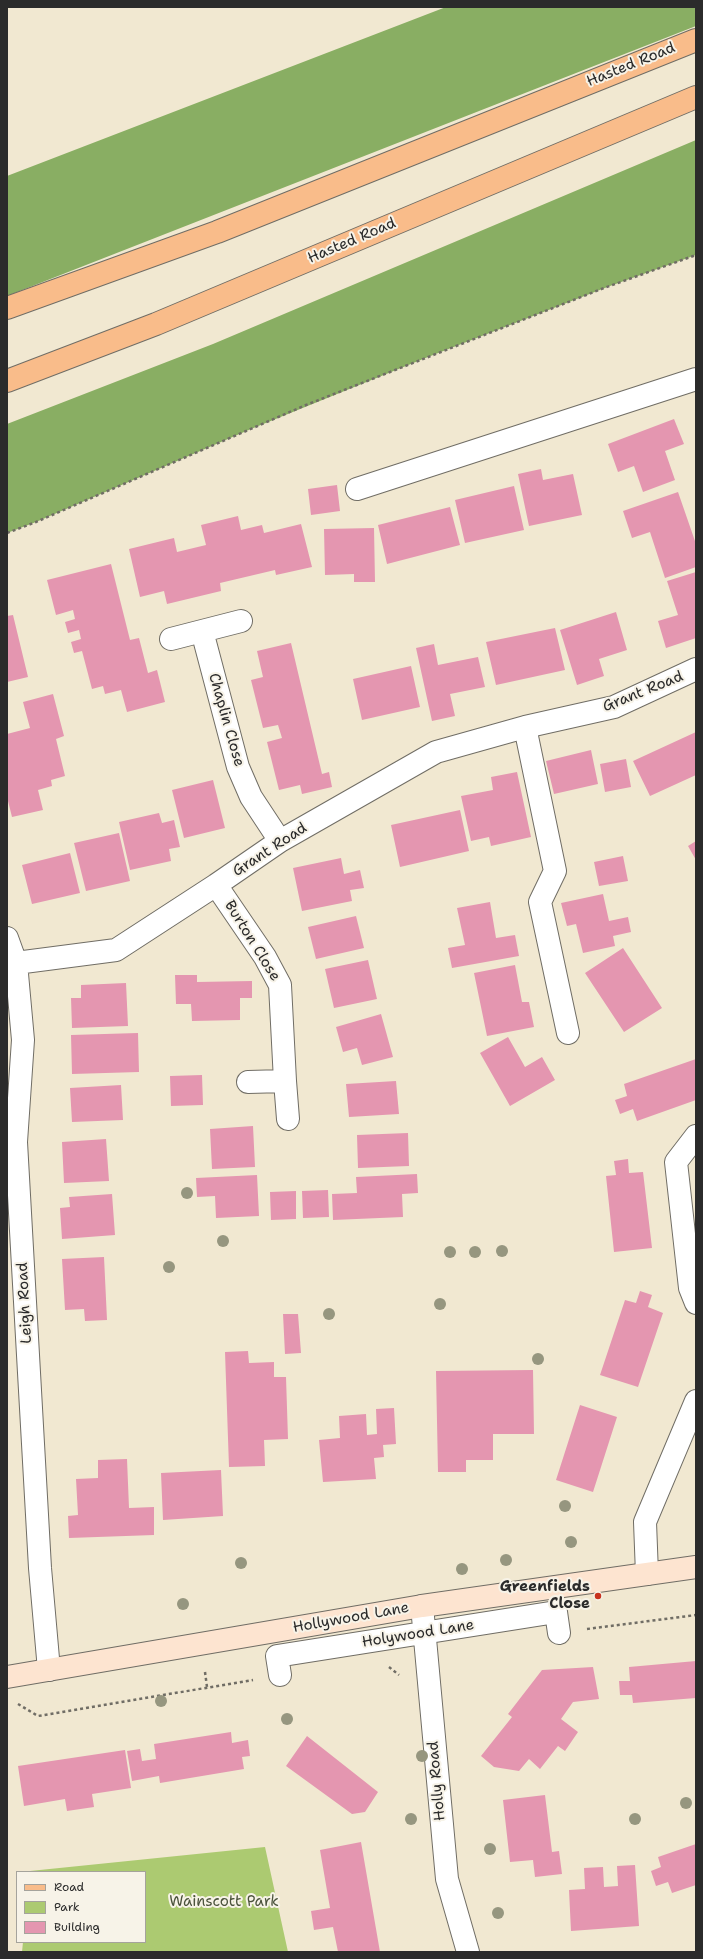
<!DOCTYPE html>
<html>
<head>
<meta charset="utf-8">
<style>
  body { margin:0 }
  #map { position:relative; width:703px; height:1959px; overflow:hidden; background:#f1e8d1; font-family:"Shantell Sans",sans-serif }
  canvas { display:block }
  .frame { position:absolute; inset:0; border:8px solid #2b2b2b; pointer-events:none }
  .legend { position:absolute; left:16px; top:1871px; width:130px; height:72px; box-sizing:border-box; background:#f7f3e8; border:1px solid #a5a39c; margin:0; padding:5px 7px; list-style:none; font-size:12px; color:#2b2b2b }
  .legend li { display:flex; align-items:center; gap:8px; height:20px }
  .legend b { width:20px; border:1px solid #a5a39c }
</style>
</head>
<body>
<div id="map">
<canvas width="703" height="1959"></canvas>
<div class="frame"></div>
<ul class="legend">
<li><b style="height:5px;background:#f9bc8a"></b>Road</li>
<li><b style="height:11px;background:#acca71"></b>Park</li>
<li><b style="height:11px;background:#e496b0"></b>Building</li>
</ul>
</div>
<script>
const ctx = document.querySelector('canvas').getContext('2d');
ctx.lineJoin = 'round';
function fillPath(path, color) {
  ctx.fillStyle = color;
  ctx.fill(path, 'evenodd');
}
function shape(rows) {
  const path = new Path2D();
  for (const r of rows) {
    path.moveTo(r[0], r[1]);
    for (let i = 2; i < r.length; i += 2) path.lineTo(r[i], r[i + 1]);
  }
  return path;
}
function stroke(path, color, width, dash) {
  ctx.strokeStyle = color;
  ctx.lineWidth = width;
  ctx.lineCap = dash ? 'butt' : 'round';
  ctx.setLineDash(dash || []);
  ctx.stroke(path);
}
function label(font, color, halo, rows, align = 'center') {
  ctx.font = font + ' "Shantell Sans",sans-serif';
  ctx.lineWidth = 4;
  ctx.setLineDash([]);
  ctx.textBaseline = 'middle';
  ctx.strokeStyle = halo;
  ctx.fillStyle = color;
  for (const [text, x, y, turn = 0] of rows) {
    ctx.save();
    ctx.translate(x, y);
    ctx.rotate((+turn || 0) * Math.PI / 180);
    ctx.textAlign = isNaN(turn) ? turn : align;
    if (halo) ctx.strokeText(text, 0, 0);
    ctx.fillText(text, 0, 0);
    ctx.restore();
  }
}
const green = shape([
  [265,1847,288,1952,22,1952,23,1942,145,1942,145,1872,30,1871]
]);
const forest = shape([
  [446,7,696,7,696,26,7,296,7,176],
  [696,140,696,255,610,286,428,357,251,429,36,522,7,533,7,424,213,344]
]);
const building = shape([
  [674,419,684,444,665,451,675,480,643,492,634,466,618,472,608,444],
  [541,469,543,480,573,474,582,515,529,526,518,474],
  [337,485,340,511,311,515,308,489],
  [514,486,524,530,465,543,455,500],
  [678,492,696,544,696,567,665,578,650,532,632,538,623,511],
  [450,507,460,545,387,564,378,525],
  [238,516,241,530,262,525,264,533,301,524,312,567,276,575,275,570,220,583,221,591,167,604,164,591,140,597,129,549,174,538,177,552,206,545,201,525],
  [374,528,375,582,354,582,354,574,325,575,324,529],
  [111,564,130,640,139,638,148,673,157,670,165,702,127,712,121,690,105,694,103,686,92,689,82,651,74,653,71,642,81,639,79,630,68,633,65,622,75,619,73,610,56,615,47,580],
  [696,572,696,638,666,648,658,621,678,615,667,581],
  [616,612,627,650,599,659,604,676,577,685,560,630],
  [13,615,28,677,7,682,7,616],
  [555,628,565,670,496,685,486,642],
  [291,643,322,774,329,772,332,787,302,794,300,785,279,790,267,742,282,738,278,725,263,728,251,680,263,677,257,651],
  [434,644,438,665,478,657,485,687,450,694,455,716,432,721,416,648],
  [411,666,420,707,362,720,353,679],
  [53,694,64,736,56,739,65,776,51,780,52,786,38,790,43,810,12,817,7,797,7,734,30,728,23,702],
  [696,732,696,775,650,796,633,761],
  [591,750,598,784,554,794,546,761],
  [626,759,631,787,605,792,600,764],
  [517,772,531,837,491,846,489,837,471,841,461,796,493,790,491,777],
  [213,780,225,828,184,838,172,790],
  [460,810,469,851,400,867,391,825],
  [159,813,162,823,174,820,180,847,169,849,171,861,130,870,119,822],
  [119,833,130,881,86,891,74,843],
  [696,841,696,860,688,846],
  [70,853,80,893,32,904,22,865],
  [623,856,628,881,599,886,594,862],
  [341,858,344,874,360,870,364,888,350,890,352,901,302,911,293,868],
  [603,894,609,921,628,917,631,932,613,936,615,946,583,953,576,924,567,926,561,903],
  [490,902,496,938,515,935,519,956,452,968,448,948,465,945,457,908],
  [356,916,364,948,316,959,308,927],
  [623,948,662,1008,624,1032,585,973],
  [368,960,377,999,334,1008,325,969],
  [515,965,522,1002,529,1002,534,1027,487,1036,474,973],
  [175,975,197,975,197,982,252,981,252,998,240,998,240,1020,192,1021,191,1004,176,1004],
  [126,983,128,1026,72,1028,71,998,81,998,81,985],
  [381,1014,393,1057,362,1065,357,1048,343,1052,336,1027],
  [138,1033,139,1072,72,1074,71,1035],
  [508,1037,525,1067,542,1057,555,1080,510,1106,480,1053],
  [696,1059,696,1100,637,1121,633,1109,620,1114,615,1100,627,1096,624,1084],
  [202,1075,203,1105,171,1106,170,1076],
  [396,1081,399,1114,349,1117,346,1084],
  [121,1085,123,1120,72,1122,70,1088],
  [253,1126,255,1167,212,1169,210,1129],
  [408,1133,409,1166,358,1168,357,1135],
  [106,1139,109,1181,64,1183,62,1142],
  [628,1159,629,1173,643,1172,652,1248,614,1252,606,1176,616,1175,614,1161],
  [417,1174,418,1193,402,1194,403,1217,333,1220,332,1194,357,1193,356,1177],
  [257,1175,259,1216,216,1218,215,1196,197,1197,196,1178],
  [328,1190,329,1217,303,1218,302,1191],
  [296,1191,296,1219,271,1220,270,1192],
  [112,1194,115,1235,62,1239,60,1208,70,1207,69,1197],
  [104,1257,107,1320,85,1321,84,1309,65,1310,62,1259],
  [640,1291,652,1295,648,1307,663,1313,638,1387,600,1375,625,1300,636,1303],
  [283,1314,298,1314,301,1353,285,1354],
  [248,1351,249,1363,274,1362,274,1377,286,1377,288,1439,264,1440,265,1466,229,1467,225,1352],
  [533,1370,534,1434,493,1434,493,1460,466,1460,466,1472,438,1472,436,1371],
  [580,1405,617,1417,593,1492,556,1480],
  [394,1408,396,1444,383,1445,384,1457,374,1458,376,1479,323,1482,319,1440,340,1438,339,1416,366,1414,367,1435,377,1434,376,1409],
  [127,1459,129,1508,154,1507,154,1535,69,1538,68,1516,78,1515,76,1479,98,1478,98,1460],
  [221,1470,223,1516,163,1520,161,1473],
  [696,1661,696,1698,633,1703,632,1695,620,1695,619,1681,630,1681,629,1667],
  [593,1667,599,1699,573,1702,561,1719,578,1732,565,1751,558,1746,540,1769,529,1759,519,1771,494,1767,481,1756,512,1717,508,1714,542,1670],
  [231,1732,232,1743,248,1740,250,1756,242,1757,244,1769,160,1783,159,1776,132,1781,127,1751,140,1749,142,1761,156,1759,154,1744],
  [307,1736,378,1792,365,1812,352,1814,286,1766],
  [125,1750,131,1788,92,1794,94,1807,67,1811,65,1799,24,1806,18,1766],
  [545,1795,552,1852,559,1851,562,1874,535,1877,533,1860,510,1862,503,1800],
  [361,1842,380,1952,338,1952,333,1927,314,1930,311,1911,330,1908,320,1850],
  [696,1844,696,1885,672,1893,668,1882,656,1886,651,1871,661,1867,658,1857],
  [635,1865,639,1926,571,1931,569,1890,585,1889,584,1868,603,1867,604,1887,618,1886,617,1866]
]);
const path = shape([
  [7,533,36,522,306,405,604,288,696,255],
  [587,1629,696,1615],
  [389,1667,399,1675],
  [205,1672,207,1687],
  [18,1704,38,1716,253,1680]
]);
const street = shape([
  [357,489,696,379],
  [241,621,202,631,238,767,251,797,280,841],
  [171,639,202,631],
  [525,727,555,871,540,902,568,1033],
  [216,885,265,957,280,985,285,1081,248,1082],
  [7,938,16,963,23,1040,16,1142,40,1568,49,1670],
  [16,963,116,950,216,885,280,841,436,752,525,727,614,707,696,669],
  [285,1081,288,1119],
  [696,1136,676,1162,690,1288,696,1303],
  [647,1574,645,1522,696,1401],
  [422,1606,447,1879,468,1952],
  [280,1675,277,1656,556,1612,559,1633]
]);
const secondary = shape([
  [7,1677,422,1606,696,1567]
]);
const primary = shape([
  [7,308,217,232,696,40],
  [7,381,156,324,696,97]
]);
const trees = [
  [187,1193],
  [223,1241],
  [502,1251],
  [450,1252],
  [475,1252],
  [169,1267],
  [440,1304],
  [329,1314],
  [538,1359],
  [565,1506],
  [571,1542],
  [506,1560],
  [241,1563],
  [462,1569],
  [183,1604],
  [161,1701],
  [287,1719],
  [422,1756],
  [686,1803],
  [411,1819],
  [635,1819],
  [490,1849],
  [498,1913]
];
const markers = [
  [598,1596,4,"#c8321e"]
];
const streetNames = [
  ["Hasted Road",631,65,-22],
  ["Hasted Road",352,241,-23],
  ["Grant Road",643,692,-22],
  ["Chaplin Close",226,720,74],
  ["Grant Road",270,850,-33],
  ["Burton Close",252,941,58],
  ["Leigh Road",25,1303,-93],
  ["Hollywood Lane",351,1618,-10],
  ["Holywood Lane",418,1634,-9],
  ["Holly Road",437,1781,-95]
];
const poiNames = [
  ["Greenfields",590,1587],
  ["Close",590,1604]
];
const parkNames = [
  ["Wainscott Park",224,1902]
];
fillPath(green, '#acca71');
fillPath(forest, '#89ae63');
fillPath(building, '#e496b0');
stroke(street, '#706d65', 24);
stroke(secondary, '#706d65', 24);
stroke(primary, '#706d65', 24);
stroke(path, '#706d65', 2.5, [3, 3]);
stroke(street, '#fff', 22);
stroke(secondary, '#fde4d0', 22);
stroke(primary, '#f9bc8a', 22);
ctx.fillStyle = '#96967f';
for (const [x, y] of trees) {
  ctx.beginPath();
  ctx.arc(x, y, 6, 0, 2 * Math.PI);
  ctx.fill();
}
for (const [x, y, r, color] of markers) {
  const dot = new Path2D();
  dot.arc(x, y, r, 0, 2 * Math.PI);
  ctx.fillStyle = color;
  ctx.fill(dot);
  stroke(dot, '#f7f3e8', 1.5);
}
label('15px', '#2b2b2b', '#f7f3e8', streetNames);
label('bold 15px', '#2b2b2b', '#f7f3e8', poiNames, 'right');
label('15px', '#4b533c', '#f7f3e8', parkNames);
</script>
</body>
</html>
